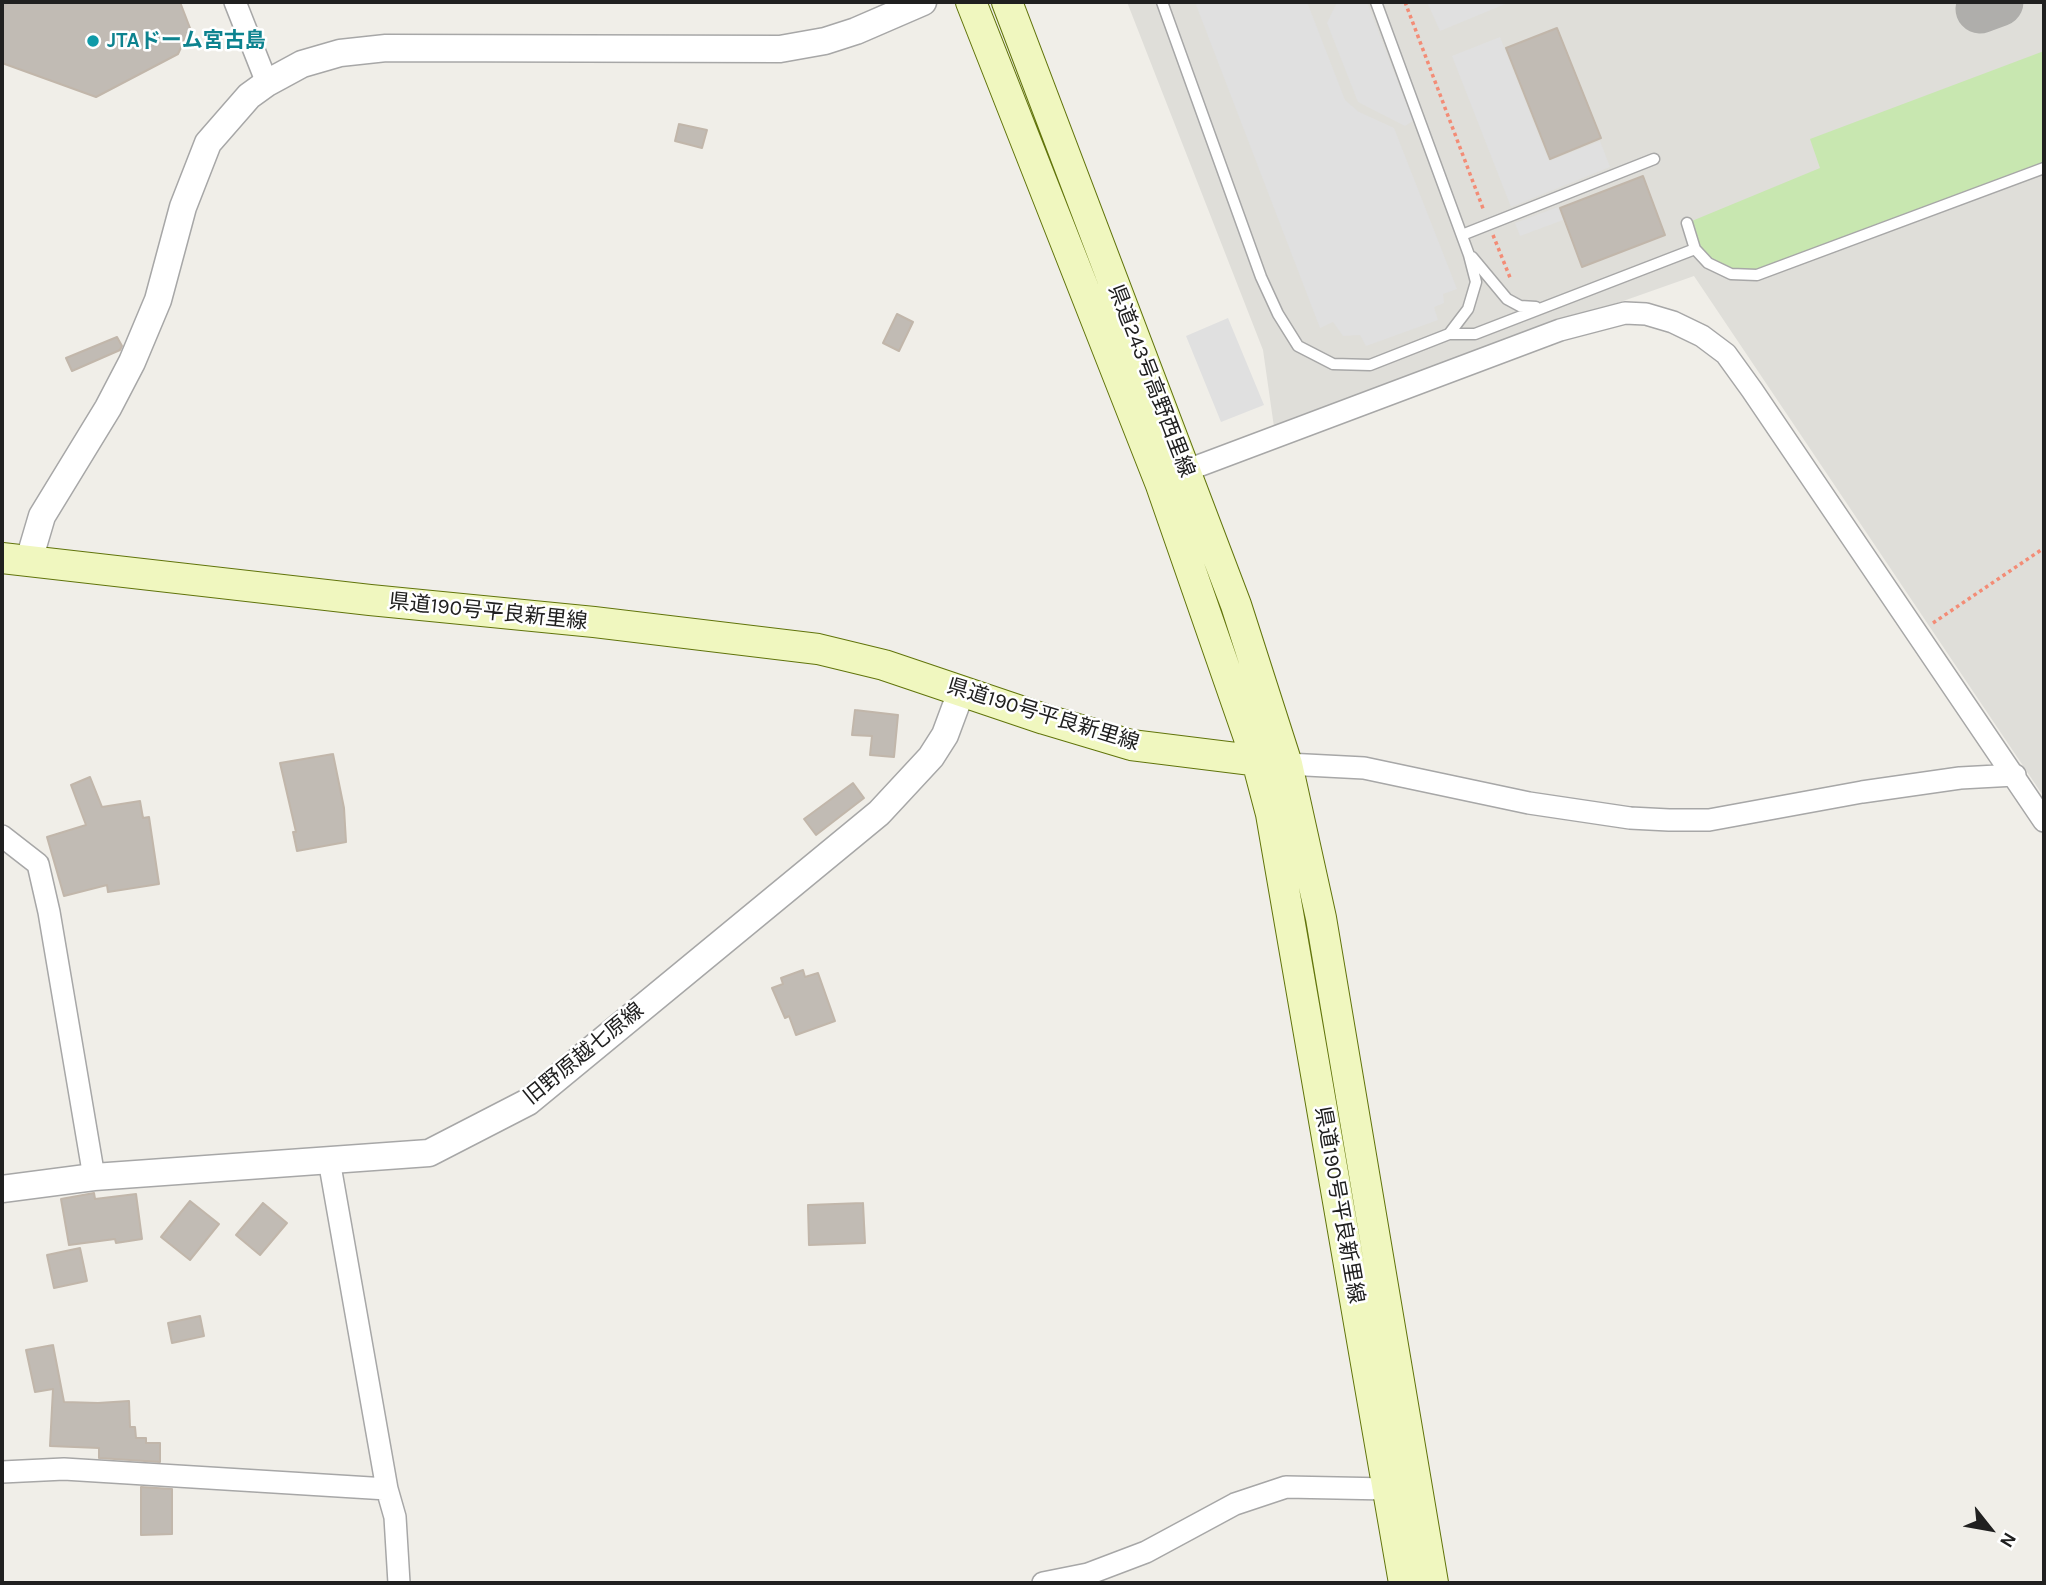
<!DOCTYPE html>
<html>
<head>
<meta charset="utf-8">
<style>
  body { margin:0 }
  #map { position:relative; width:2046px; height:1585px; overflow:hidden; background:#f0eee8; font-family:Karla,sans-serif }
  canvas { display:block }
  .frame { position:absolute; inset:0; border:4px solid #202020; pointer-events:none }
  .north { position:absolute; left:1955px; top:1494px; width:70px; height:70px; -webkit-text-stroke:5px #fff; paint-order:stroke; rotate:121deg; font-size:19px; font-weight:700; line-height:28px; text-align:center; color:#202020 }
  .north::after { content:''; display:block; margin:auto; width:24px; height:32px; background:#202020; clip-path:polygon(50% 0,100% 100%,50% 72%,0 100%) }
</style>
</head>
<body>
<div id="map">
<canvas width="2046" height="1585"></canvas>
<div class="frame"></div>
<div class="north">N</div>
</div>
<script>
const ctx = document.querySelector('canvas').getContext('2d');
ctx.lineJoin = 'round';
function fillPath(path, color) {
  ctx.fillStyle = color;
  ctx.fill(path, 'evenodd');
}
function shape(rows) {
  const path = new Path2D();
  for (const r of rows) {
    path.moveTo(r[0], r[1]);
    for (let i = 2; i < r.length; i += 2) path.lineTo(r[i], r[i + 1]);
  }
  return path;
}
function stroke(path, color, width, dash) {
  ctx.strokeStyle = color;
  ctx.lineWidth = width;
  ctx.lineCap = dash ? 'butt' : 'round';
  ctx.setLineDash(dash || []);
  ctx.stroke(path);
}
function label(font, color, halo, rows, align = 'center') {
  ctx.font = font + ' Karla,"Noto Sans JP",sans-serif';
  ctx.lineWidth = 5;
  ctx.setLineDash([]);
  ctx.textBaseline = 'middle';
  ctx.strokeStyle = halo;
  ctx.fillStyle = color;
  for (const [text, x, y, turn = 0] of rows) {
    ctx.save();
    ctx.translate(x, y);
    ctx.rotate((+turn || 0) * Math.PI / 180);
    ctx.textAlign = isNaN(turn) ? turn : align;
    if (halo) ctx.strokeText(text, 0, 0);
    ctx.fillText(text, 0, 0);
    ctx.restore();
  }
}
const airport = shape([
  [1127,2,2044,2,2044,797,1694,276,1292,418,1274,427,1263,350]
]);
const grass = shape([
  [2044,51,2044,168,1757,275,1708,263,1687,223,1820,168,1810,139]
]);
const parking = shape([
  [1195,2,1307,2,1345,100,1359,112,1394,128,1457,289,1443,294,1444,303,1434,307,1438,320,1366,346,1360,335,1343,336,1333,322,1320,328],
  [1337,2,1367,2,1413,121,1405,126,1358,102,1327,23],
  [1427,2,1510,2,1440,31],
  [1500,37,1549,161,1600,141,1610,167,1511,207,1452,56],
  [1558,207,1563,220,1520,236,1515,223],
  [1228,318,1264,405,1221,422,1186,336]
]);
const taxiway = shape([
  [1980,9,1999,2]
]);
const building = shape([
  [2,2,180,2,190,28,178,54,96,97,2,63,2,2],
  [1557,28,1601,138,1550,159,1506,48,1557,28],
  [679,124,707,130,702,148,675,141,679,124],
  [1643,176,1665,235,1582,267,1560,208,1643,176],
  [897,314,913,322,899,351,883,343,897,314],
  [117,337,122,346,120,350,72,371,66,358,117,337],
  [855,710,898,715,894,757,870,755,872,736,852,735,855,710],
  [333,754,344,808,346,842,297,851,293,832,296,832,280,763,333,754],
  [90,777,102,807,140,801,143,818,149,817,159,884,108,892,107,885,64,896,47,837,86,825,71,785,90,777],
  [853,783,864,798,816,835,804,819,853,783],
  [803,970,805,977,818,973,835,1021,796,1035,789,1016,785,1018,772,988,783,984,781,978,803,970],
  [94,1193,95,1199,136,1194,142,1239,116,1243,115,1239,69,1245,61,1199,94,1193],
  [190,1201,219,1224,190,1260,161,1237,190,1201],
  [263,1203,287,1223,260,1255,236,1235,263,1203],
  [863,1203,865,1243,809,1245,808,1205,863,1203],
  [80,1248,87,1281,54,1288,47,1255,80,1248],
  [200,1316,204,1336,172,1343,168,1323,200,1316],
  [53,1345,64,1402,98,1403,129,1401,130,1427,135,1427,136,1438,146,1438,146,1443,160,1443,160,1462,99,1458,99,1448,50,1446,53,1389,35,1392,26,1350,53,1345],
  [141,1487,172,1489,172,1534,141,1535,141,1487]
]);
const path = shape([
  [1405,2,1484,211],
  [1493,235,1511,280],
  [1933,623,2044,548]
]);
const service = shape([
  [1162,2,1261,277,1278,314,1298,346,1333,364,1370,365,1449,334,1468,309,1476,282,1469,255,1376,2],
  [1687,223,1695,249,1708,263,1731,274,1757,275,2044,168],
  [1462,235,1654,159],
  [1472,257,1507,299,1520,306,1536,307],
  [1449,334,1475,334,1695,249]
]);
const minor = shape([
  [235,2,267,83],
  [1185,471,1560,330,1625,313,1646,314,1673,322,1702,336,1726,354,1752,390,2044,821],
  [1287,764,1364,768,1529,803,1630,818,1669,820,1709,820,1862,792,1960,778,2015,775],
  [2,836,38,864,49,912,94,1177],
  [329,1160,387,1489,395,1517,399,1583],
  [2,1472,64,1469,387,1489],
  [1043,1583,1088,1574,1146,1552,1235,1504,1286,1487,1388,1489]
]);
const tertiary = shape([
  [29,560,42,516,108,408,132,362,158,300,183,207,208,143,249,96,267,83,302,64,340,53,386,48,780,49,825,41,856,31,923,2],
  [2,1189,94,1177,429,1153,528,1102,879,813,931,757,945,735,961,692]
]);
const secondary = shape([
  [971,2,1161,485,1257,761,1271,814,1404,1583],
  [1007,2,1236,605,1287,764,1321,918,1433,1583],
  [2,558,370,600,594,622,818,649,884,665,1044,719,1131,745,1276,763]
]);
const markers = [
  [93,41,7,"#0f9aa8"]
];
const cultureNames = [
  ["JTAドーム宮古島",107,41]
];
const streetNames = [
  ["県道243号高野西里線",1151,381,69],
  ["県道190号平良新里線",488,612,6],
  ["県道190号平良新里線",1043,715,17],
  ["旧野原越七原線",584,1054,-39],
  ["県道190号平良新里線",1339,1205,80]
];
fillPath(airport, '#dfded9');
fillPath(grass, '#c8e7b0');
fillPath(parking, '#e0e0e0');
stroke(taxiway, '#afaeab', 49);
fillPath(building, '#c1bbb4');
stroke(building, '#c1b6aa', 2);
stroke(service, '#a7a7a7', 13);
stroke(minor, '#a7a7a7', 24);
stroke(tertiary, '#a7a7a7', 29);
stroke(secondary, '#61740b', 32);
stroke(path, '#f38c76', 3.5, [3.5, 3.5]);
stroke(service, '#fff', 10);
stroke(minor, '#fff', 21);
stroke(tertiary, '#fff', 26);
stroke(secondary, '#f0f7bf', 30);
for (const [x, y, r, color] of markers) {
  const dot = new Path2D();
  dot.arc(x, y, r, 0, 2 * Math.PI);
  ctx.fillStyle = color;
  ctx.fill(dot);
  stroke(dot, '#fff', 2.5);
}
label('bold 21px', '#0d838f', '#fff', cultureNames, 'left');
label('21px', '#202020', '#fff', streetNames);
</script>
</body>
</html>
